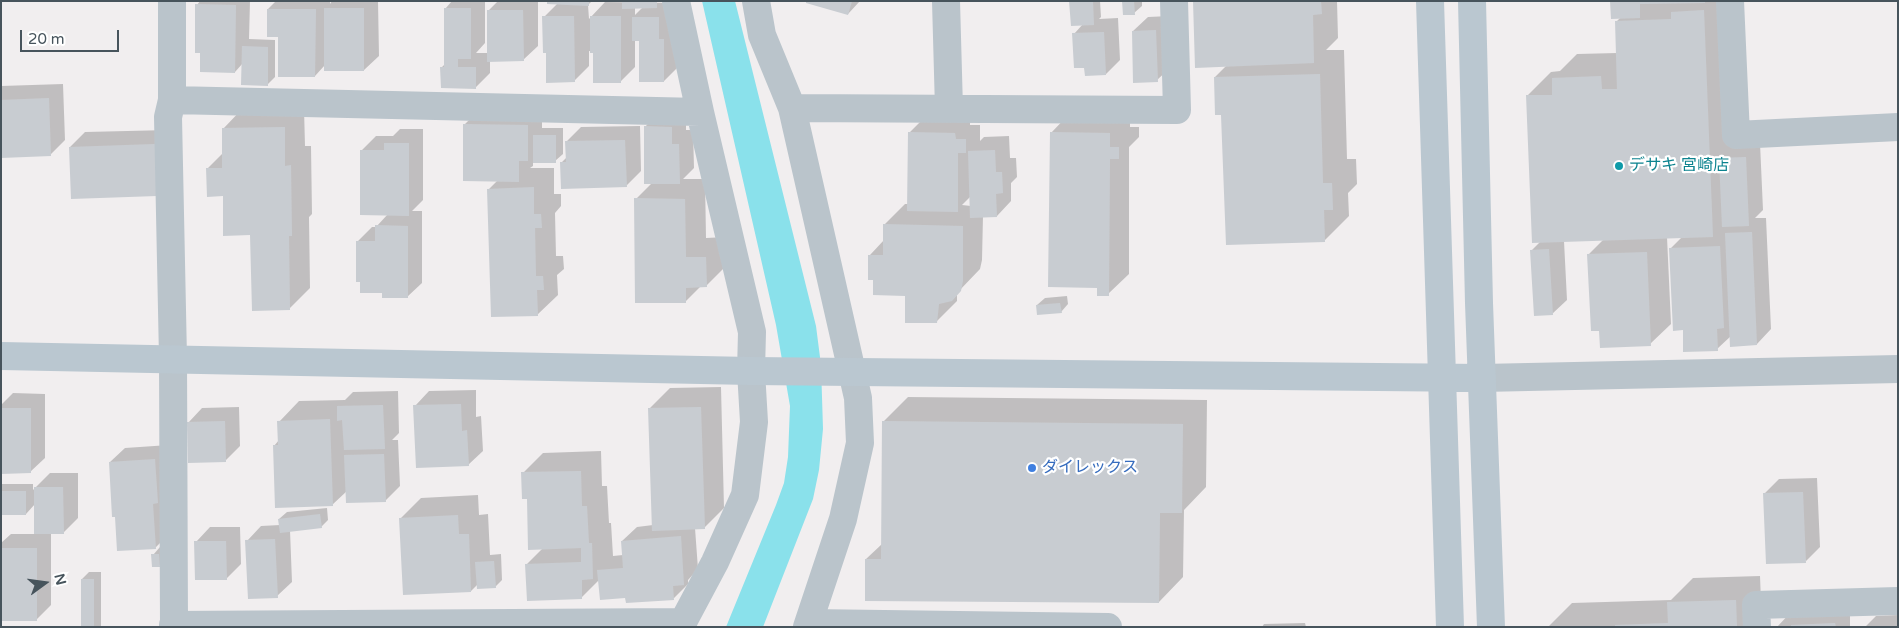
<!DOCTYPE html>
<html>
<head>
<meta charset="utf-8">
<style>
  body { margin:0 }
  #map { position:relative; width:1899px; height:628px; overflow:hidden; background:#f1eeef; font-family:"Varela Round",sans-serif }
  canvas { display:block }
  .frame { position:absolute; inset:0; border:2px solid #47545c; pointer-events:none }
  .north { position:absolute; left:20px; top:558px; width:50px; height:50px; -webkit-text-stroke:4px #fff; paint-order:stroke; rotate:76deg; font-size:14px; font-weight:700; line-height:20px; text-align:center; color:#47545c }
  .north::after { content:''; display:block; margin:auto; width:18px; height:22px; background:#47545c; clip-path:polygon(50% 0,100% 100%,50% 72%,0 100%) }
  .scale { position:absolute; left:20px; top:30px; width:99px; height:22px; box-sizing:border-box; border:2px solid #47545c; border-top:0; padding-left:6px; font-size:15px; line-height:18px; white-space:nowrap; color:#47545c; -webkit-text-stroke:4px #fff; paint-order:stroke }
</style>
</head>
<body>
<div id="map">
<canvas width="1899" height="628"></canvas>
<div class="frame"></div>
<div class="north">N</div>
<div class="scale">20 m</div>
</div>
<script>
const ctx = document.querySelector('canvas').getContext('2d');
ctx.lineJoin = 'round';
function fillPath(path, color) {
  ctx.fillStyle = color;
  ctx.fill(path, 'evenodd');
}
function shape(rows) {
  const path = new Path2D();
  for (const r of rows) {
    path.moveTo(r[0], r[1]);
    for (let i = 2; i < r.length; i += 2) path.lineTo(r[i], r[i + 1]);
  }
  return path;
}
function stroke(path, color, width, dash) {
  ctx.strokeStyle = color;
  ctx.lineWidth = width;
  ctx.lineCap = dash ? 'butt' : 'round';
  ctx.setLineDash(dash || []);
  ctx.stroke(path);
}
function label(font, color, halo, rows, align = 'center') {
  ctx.font = font + ' "Varela Round","Noto Sans JP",sans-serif';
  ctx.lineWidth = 4.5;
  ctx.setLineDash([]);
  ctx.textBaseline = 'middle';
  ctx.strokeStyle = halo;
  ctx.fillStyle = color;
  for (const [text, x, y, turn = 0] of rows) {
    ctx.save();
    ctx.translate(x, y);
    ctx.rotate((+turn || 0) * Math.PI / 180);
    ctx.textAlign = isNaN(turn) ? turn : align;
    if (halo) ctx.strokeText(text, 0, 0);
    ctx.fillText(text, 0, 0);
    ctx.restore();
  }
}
const water = shape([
  [702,1,735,1,816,326,821,365,823,429,819,470,813,499,763,627,726,627,776,505,784,483,788,457,790,406,776,325]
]);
const shadow = shape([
  [200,1,250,1,249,39,275,40,275,77,267,85,243,63,235,72,202,52,197,5],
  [276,1,330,1,330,4,332,1,378,1,379,56,364,70,325,65,315,76,279,36,268,9],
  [452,1,485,1,485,43,476,53,488,53,488,11,498,1,538,1,538,46,523,60,490,61,490,73,476,87,442,67,445,64,445,9],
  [549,1,592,1,588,5,589,19,605,2,673,3,679,66,664,81,640,40,635,40,635,67,621,81,594,52,589,51,589,66,574,81,547,52,544,17,557,4],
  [635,7,643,7,635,15],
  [807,1,860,1,848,14],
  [1071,1,1100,1,1101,17,1099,19,1118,18,1120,60,1106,74,1085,67,1074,34,1083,24],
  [1124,1,1142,1,1142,6,1134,13],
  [1194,1,1337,1,1338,38,1326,50,1344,50,1347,159,1356,159,1357,184,1348,193,1349,216,1324,241,1223,114,1215,77,1227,65],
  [1611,1,1729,1,1734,144,1760,143,1763,210,1755,218,1766,218,1771,329,1757,344,1731,336,1717,349,1684,329,1671,248,1682,237,1667,237,1671,324,1650,344,1600,330,1588,255,1604,239,1564,241,1567,300,1552,314,1532,250,1540,242,1527,96,1551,72,1560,71,1577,54,1617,53,1616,22,1621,17],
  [1170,16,1172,66,1157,80,1133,31,1148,17],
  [63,84,65,140,50,155,1,156,1,86],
  [243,108,304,108,305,146,311,146,312,214,309,217,310,288,290,308,251,234,207,169,223,153,223,129],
  [479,110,542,111,542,128,563,128,563,154,555,161,533,161,533,166,530,168,554,168,554,194,561,194,561,206,555,213,556,256,563,256,564,269,557,275,558,295,537,315,488,190,498,180,464,125],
  [659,112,686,112,686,130,693,130,694,168,683,179,705,179,706,238,726,237,726,266,706,286,701,286,685,302,636,199,652,183,645,127],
  [1071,112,1130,113,1130,127,1139,127,1139,137,1129,147,1129,274,1108,294,1099,286,1051,133],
  [924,118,970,119,970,125,980,125,980,141,984,137,1009,136,1010,158,1016,158,1017,177,1011,183,1011,201,997,216,983,216,982,260,980,269,957,293,957,301,936,322,907,294,874,279,870,255,884,240,884,225,905,204,908,204,909,133],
  [970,197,971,206,962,205],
  [640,126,641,171,627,185,561,163,567,157,566,142,581,127],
  [400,129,423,129,423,200,412,211,422,211,422,283,407,297,384,292,357,242,372,227,376,227,388,214,362,150,376,136,393,136],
  [169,130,171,181,70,147,85,132],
  [1067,296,1068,304,1061,312,1037,305,1045,298],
  [721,387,724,508,704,528,695,528,698,569,688,580,688,584,674,598,626,597,599,580,581,598,527,564,543,548,523,473,543,453,601,451,602,486,607,486,609,523,611,523,613,556,623,555,622,541,637,527,653,525,649,409,670,388],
  [476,390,476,417,481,416,483,451,468,465,415,406,429,391],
  [398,391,399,433,392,440,398,440,400,486,385,501,347,491,332,505,274,446,279,440,279,422,299,401,345,400,353,392],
  [13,393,45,394,45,458,30,472,1,472,1,405],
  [908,397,1207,400,1206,487,1184,510,1183,577,1159,602,866,559,882,544,883,422],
  [239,407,240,446,226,460,188,423,202,408],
  [169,445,170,533,155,548,110,462,125,448],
  [50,473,78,473,78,518,63,533,51,533,51,605,37,619,1,619,1,543,11,534,35,534,35,504,26,514,1,513,1,484,33,484,33,490],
  [1817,478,1820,547,1806,561,1764,494,1779,479],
  [478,495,479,515,488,514,490,555,501,554,502,580,495,587,478,584,471,591,401,518,421,498],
  [327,508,328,520,321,527,290,530,292,582,277,596,247,541,261,526,280,525,279,519,287,512],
  [210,527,240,527,241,564,226,579,196,542],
  [160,547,167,558,159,566,153,555],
  [89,572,101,572,101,627,82,627,82,579],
  [1760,576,1762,627,1548,627,1572,603,1671,600,1693,578],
  [1850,609,1850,627,1777,627,1791,612],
  [1898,615,1898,627,1865,627,1876,616],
  [1305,623,1306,627,1262,627,1264,624]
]);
const building = shape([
  [547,1,589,1,589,6,547,4],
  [622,1,657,1,657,8,622,9],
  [806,1,852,1,848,15,806,3],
  [1069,1,1093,1,1094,25,1071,26],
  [1122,1,1134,1,1135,15,1123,15],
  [1193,1,1321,1,1322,14,1313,15,1314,63,1195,68],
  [1610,1,1705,1,1705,3,1640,4,1640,18,1611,19],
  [195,4,236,5,235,73,200,72,200,53,195,53],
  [324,8,364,8,364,71,324,71],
  [444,8,471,8,471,59,458,59,458,67,476,67,476,89,441,88,440,67,444,67],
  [267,9,316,9,315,77,278,77,278,37,267,37],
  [487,10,523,10,524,61,487,62],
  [1704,10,1713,237,1532,243,1526,95,1552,95,1552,78,1601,76,1602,89,1617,89,1615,21,1671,19,1671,12],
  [542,16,574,16,575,82,546,83,546,53,543,53],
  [590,16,621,16,621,83,593,83,593,53,590,53],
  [632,17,659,17,659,39,664,39,664,82,639,82,639,41,632,41],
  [1156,30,1158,82,1133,83,1132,31],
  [1104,32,1106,75,1085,76,1084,68,1074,68,1072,33],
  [242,46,268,47,268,86,241,85],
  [1320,74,1323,183,1332,183,1333,210,1324,210,1325,242,1226,245,1221,115,1215,115,1214,77],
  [49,98,51,156,1,158,1,100],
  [463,124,528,125,528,161,519,161,519,182,463,181],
  [644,126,672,127,672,144,679,144,680,184,644,184],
  [285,127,285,166,291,165,292,236,289,236,290,310,252,311,250,235,223,236,223,196,207,197,206,168,222,168,222,128],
  [908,132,955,133,956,139,966,139,966,153,958,153,958,212,907,211],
  [1050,132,1110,133,1110,147,1119,147,1119,159,1110,159,1109,296,1097,296,1097,288,1048,287],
  [533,135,556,135,556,163,533,163],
  [625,140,627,187,561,189,560,162,566,162,565,141],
  [384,143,409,143,409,216,360,215,360,150,384,150],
  [155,144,157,196,71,199,69,147],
  [995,150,996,172,1002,172,1003,193,996,194,997,217,970,218,968,151],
  [1746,157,1749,226,1722,227,1719,158],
  [534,187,534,214,541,214,542,228,535,228,536,276,543,276,544,290,537,290,538,316,491,317,487,189],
  [634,198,685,199,686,257,706,257,707,287,686,288,686,303,635,303],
  [883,224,963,226,963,281,961,291,952,301,939,304,937,323,905,323,905,296,873,295,873,280,868,280,868,255,883,255],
  [375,225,408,226,408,298,382,298,382,293,360,293,360,282,356,282,356,241,375,241],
  [1752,232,1757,345,1730,347,1725,233],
  [1720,246,1724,328,1717,329,1718,351,1683,352,1683,330,1673,331,1669,248],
  [1549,249,1553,315,1534,316,1530,250],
  [1647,252,1651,346,1600,348,1599,331,1591,331,1587,254],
  [1060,303,1062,313,1037,315,1036,305],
  [461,404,462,431,467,430,469,466,416,468,413,405],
  [383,405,385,449,344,450,342,420,337,421,337,406],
  [701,407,705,529,652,531,648,408],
  [1,408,31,408,31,473,1,474],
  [330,419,333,506,275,508,273,445,278,445,277,421],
  [225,421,226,462,188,463,187,422],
  [882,421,1183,424,1182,513,1160,513,1159,603,865,601,865,559,881,559],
  [384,454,386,502,346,503,344,455],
  [155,459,158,503,153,504,156,549,117,551,115,517,112,517,109,462],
  [581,471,582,506,587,506,589,543,592,543,593,579,582,580,582,599,527,601,525,564,581,562,581,548,528,550,527,499,522,499,521,472],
  [34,487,63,487,64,534,34,534],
  [1,491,26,491,26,515,1,515],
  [1803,492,1806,563,1766,564,1763,493],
  [320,514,322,528,280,533,278,519],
  [458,515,459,534,469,534,471,592,403,595,399,518],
  [681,536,684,585,673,586,674,600,626,603,625,598,600,600,597,570,623,568,621,541],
  [275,539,278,598,248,599,245,540],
  [194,541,226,541,227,580,195,580],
  [1,548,37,548,37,621,1,621],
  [151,554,159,554,160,567,152,567],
  [494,561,496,588,477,589,475,562],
  [81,579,94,579,94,627,81,627],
  [1736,600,1737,627,1615,627,1615,625,1668,623,1667,602],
  [1835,623,1836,627,1791,627,1791,625]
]);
const street = shape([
  [172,1,172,100,168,117,173,358,174,627],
  [756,1,762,35,792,108,858,398,860,443,843,519,807,627],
  [946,1,949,109],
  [1730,1,1736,135,1898,127],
  [172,100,700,112,676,1],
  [792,108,1177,110,1174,1],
  [1482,378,1898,369],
  [809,623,1108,627],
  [173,625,683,622],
  [683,627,683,622,715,562,745,495,754,422,751,371,752,332,700,112],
  [1757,627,1756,605,1898,601]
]);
const secondary = shape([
  [1430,1,1450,627],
  [1472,1,1479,303,1491,627],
  [1,356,751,371,1482,378]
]);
const markers = [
  [1619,166,5,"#0f9aa8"],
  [1032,468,5,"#3f7fe0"]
];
const cultureNames = [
  ["デサキ 宮崎店",1629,166]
];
const shopNames = [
  ["ダイレックス",1042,468]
];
fillPath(water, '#8ae1eb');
fillPath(shadow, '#0003');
fillPath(building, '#c8ccd1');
stroke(street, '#bac4cb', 28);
stroke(secondary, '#bac7d0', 28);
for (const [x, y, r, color] of markers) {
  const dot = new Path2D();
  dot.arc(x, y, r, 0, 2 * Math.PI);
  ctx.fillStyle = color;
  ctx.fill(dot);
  stroke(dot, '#fff', 2);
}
label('16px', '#0d838f', '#fff', cultureNames, 'left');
label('16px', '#366cbe', '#fff', shopNames, 'left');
</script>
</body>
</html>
